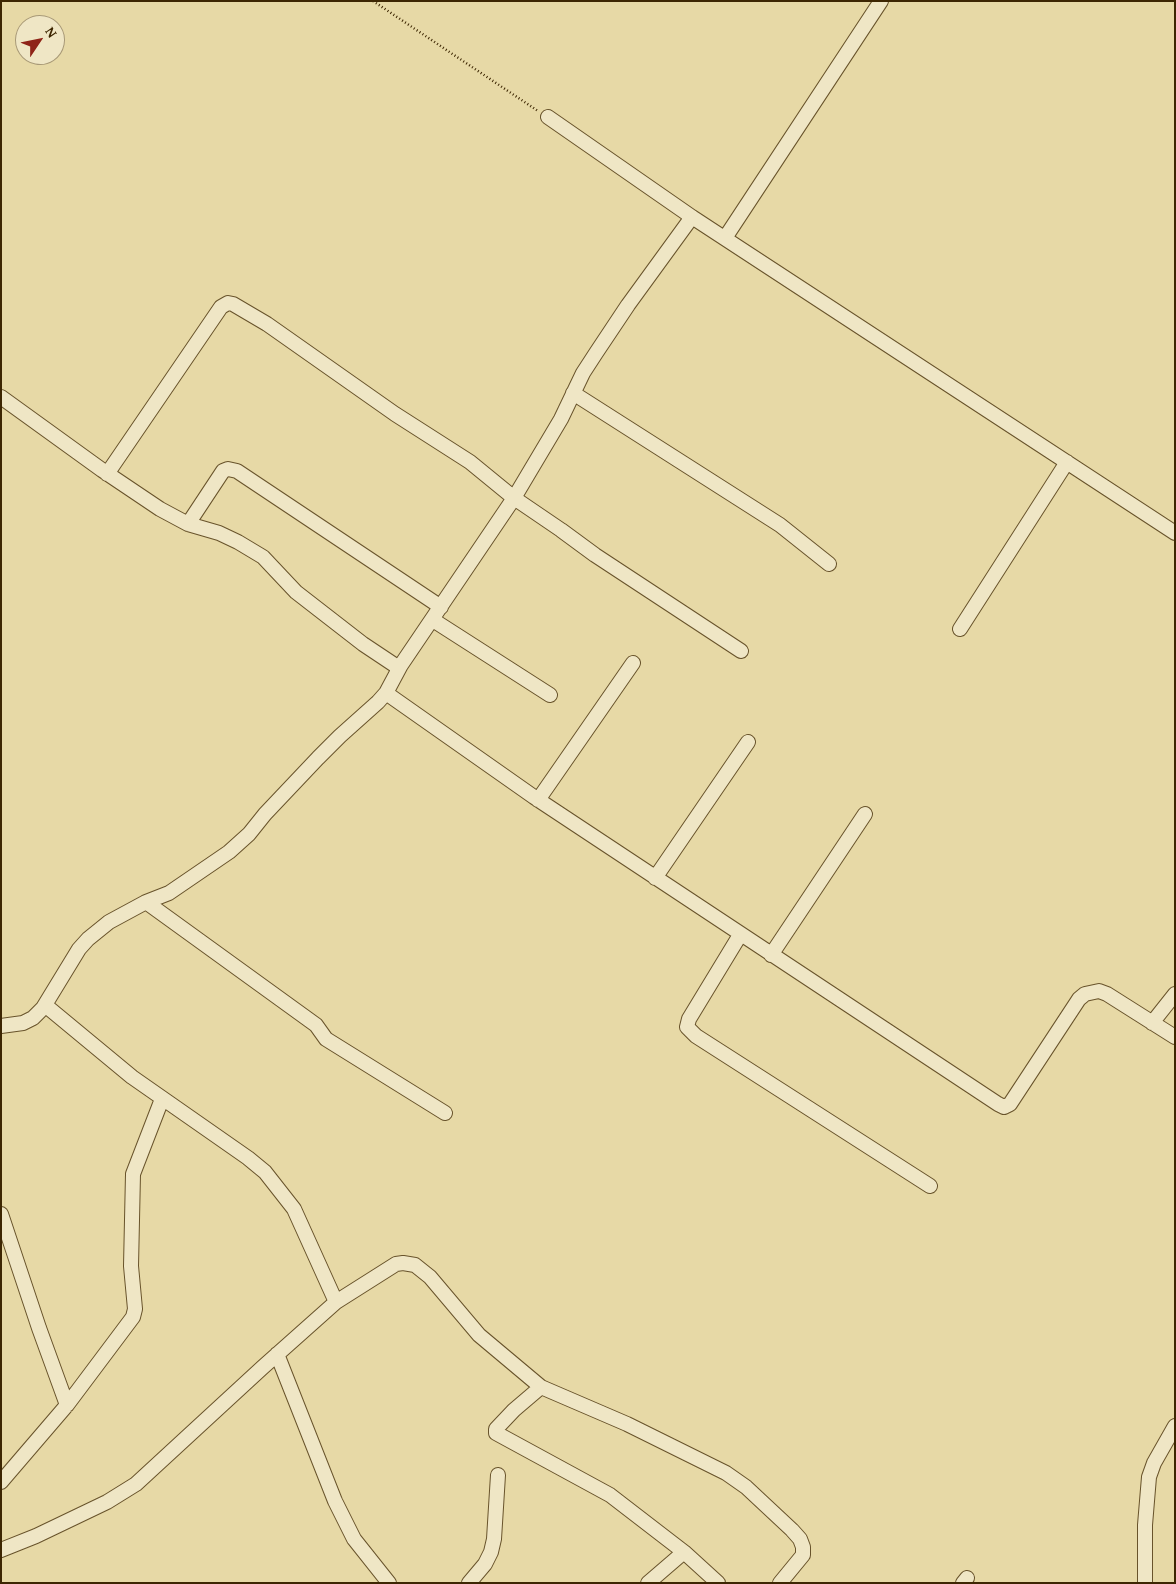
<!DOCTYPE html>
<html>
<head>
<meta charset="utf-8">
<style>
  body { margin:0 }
  #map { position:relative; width:1176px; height:1584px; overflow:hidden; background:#e7d9a6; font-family:"Gentium Book Plus",serif }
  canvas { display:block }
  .frame { position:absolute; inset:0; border:2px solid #3d2602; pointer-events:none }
  .north { position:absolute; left:15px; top:15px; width:50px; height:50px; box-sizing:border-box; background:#efe6c5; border:1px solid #a89977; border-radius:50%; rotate:56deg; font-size:14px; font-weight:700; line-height:20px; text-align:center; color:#3d2602 }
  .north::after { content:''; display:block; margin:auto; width:18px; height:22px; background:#8f2418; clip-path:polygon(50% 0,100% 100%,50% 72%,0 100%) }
</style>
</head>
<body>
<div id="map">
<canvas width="1176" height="1584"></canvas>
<div class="frame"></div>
<div class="north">N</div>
</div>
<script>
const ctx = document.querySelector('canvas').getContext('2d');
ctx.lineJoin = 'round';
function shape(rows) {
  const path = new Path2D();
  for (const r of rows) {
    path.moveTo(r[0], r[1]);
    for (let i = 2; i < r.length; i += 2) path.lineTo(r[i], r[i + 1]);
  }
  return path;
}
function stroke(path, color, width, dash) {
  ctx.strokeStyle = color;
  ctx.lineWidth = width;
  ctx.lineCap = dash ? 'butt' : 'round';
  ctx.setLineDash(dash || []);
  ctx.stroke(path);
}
const path = shape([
  [373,1,538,111]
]);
const minor = shape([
  [548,117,692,217,1175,533],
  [725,238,881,1],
  [573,393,780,525,829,564],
  [1,397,102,470,160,509,188,524,219,533,238,542,263,557,296,592,363,644,399,668],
  [107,474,221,307,228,303,233,304,267,324,395,414,470,462,514,498,561,530,595,555,741,651],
  [188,524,223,471,228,469,237,471,441,607],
  [433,620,550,695],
  [960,629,1067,462],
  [386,693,534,797,998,1104,1004,1107,1010,1104,1079,999,1085,994,1099,991,1107,994,1175,1037],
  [538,800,633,663],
  [655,878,748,742],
  [146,902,316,1025,326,1039,445,1113],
  [740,935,689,1019,687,1027,696,1036,930,1186],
  [771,955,865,814],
  [45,1005,132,1077,248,1158,265,1172,294,1209,336,1302],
  [1152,1023,1175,994],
  [1,1026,23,1023,33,1018,43,1008,79,949,88,939,109,922,146,902,169,893,229,852,249,834,265,814,318,758,340,736,378,702,386,693,401,665,514,498,561,419,583,373,596,353,628,305,692,217],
  [1,1214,39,1328,67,1405],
  [277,1354,335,1501,354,1539,389,1583],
  [541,1387,514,1410,496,1429,496,1433,610,1495,684,1552,718,1583],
  [1,1482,67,1405,133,1317,135,1309,131,1266,133,1174,162,1099],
  [1,1550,36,1536,107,1502,136,1484,263,1367,336,1302,396,1264,403,1263,415,1265,430,1277,479,1335,541,1387,627,1424,726,1473,746,1487,792,1530,800,1539,803,1547,803,1555,780,1583],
  [469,1583,485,1564,491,1552,494,1539,498,1475],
  [648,1583,684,1552],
  [963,1583,967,1578],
  [1145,1583,1145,1525,1149,1477,1154,1463,1175,1426]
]);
stroke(minor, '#68532b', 16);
stroke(path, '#3d2602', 2.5, [1, 2.5]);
stroke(minor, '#efe6c5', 14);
</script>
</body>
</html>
